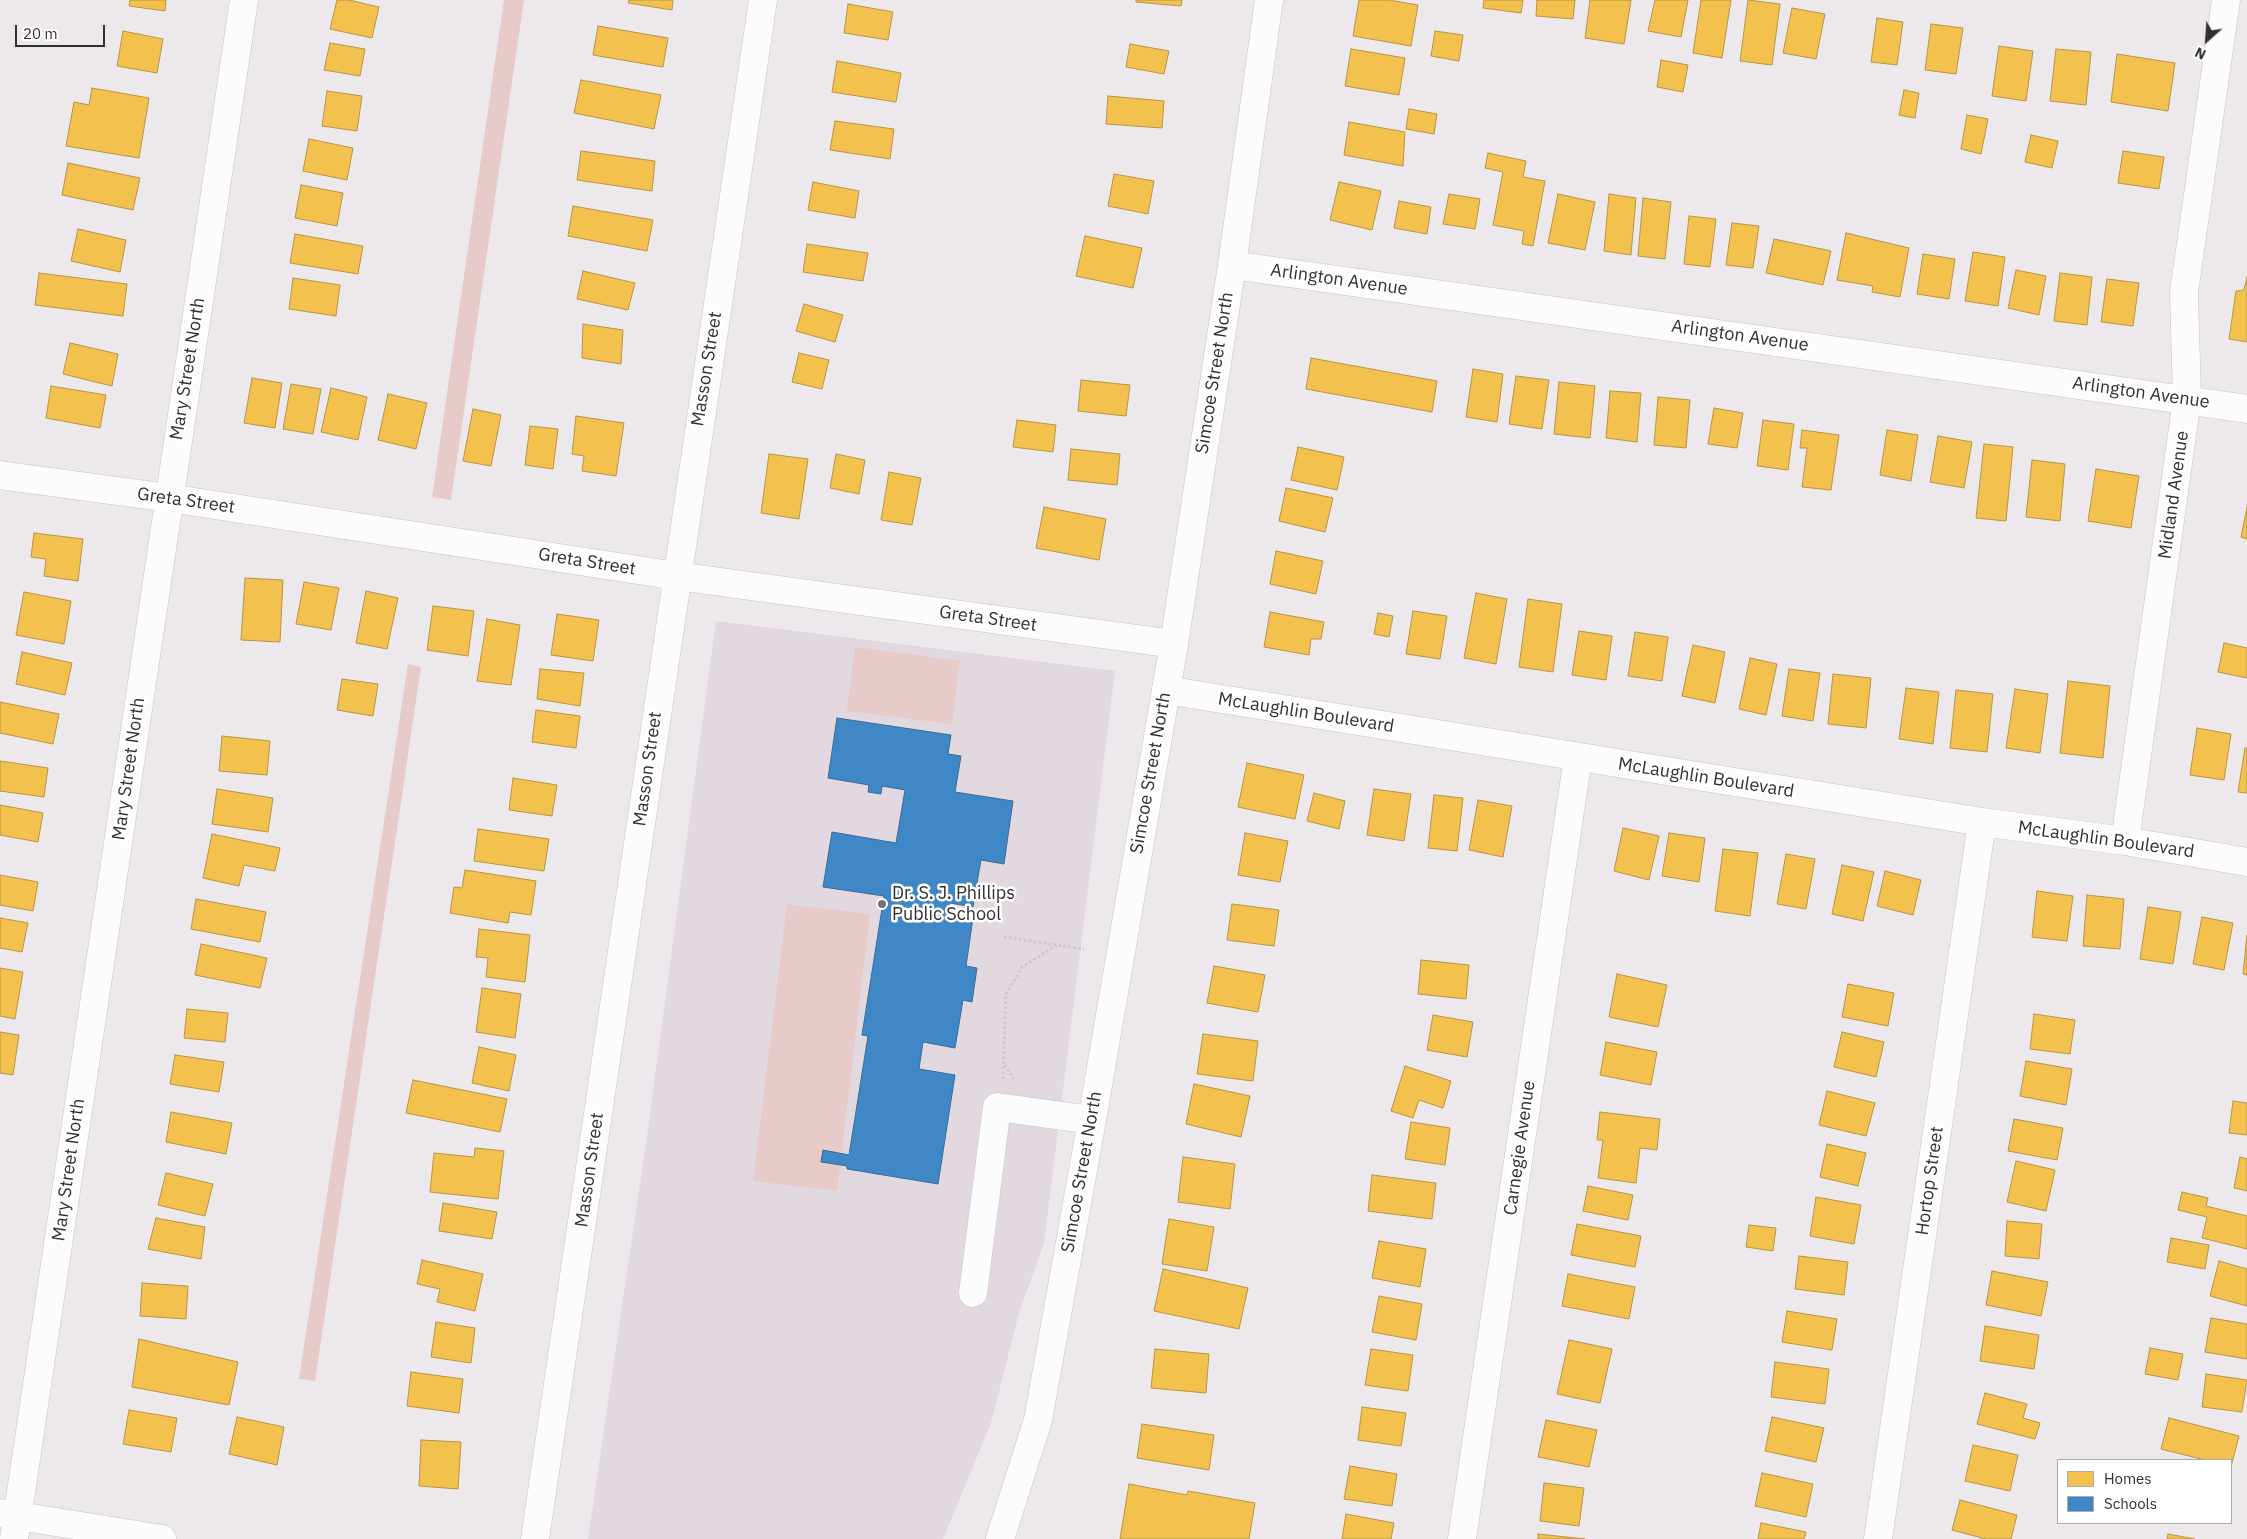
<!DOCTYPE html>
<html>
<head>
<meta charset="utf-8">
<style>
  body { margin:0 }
  #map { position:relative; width:2247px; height:1539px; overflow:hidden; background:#ede8ec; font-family:"IBM Plex Sans",sans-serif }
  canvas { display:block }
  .legend { position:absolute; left:2057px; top:1459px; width:175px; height:65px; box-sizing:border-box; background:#fff; border:1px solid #adacad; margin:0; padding:6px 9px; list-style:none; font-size:15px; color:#322f31 }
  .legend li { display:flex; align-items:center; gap:10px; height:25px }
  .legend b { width:25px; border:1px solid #adacad }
  .north { position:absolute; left:2182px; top:15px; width:50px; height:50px; -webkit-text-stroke:4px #fff; paint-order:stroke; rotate:206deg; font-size:14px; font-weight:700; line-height:20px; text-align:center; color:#322f31 }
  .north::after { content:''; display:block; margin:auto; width:18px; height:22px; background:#322f31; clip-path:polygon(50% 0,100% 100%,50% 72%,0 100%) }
  .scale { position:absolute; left:15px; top:25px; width:90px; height:22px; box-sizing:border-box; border:2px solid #322f31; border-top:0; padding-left:6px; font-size:15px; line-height:18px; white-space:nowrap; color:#322f31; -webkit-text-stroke:4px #fff; paint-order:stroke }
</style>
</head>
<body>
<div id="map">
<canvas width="2247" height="1539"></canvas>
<ul class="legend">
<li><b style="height:14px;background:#f2c14e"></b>Homes</li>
<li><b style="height:14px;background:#3f88c5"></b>Schools</li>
</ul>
<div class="north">N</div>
<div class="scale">20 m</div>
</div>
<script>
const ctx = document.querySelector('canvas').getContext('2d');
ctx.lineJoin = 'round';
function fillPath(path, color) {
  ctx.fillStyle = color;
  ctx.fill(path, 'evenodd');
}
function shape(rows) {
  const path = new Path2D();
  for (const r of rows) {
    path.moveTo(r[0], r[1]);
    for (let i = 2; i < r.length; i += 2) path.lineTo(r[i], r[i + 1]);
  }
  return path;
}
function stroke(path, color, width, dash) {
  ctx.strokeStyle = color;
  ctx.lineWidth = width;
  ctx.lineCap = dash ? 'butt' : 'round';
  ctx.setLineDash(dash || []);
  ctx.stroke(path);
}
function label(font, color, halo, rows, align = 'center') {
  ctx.font = font + ' "IBM Plex Sans",sans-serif';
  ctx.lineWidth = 5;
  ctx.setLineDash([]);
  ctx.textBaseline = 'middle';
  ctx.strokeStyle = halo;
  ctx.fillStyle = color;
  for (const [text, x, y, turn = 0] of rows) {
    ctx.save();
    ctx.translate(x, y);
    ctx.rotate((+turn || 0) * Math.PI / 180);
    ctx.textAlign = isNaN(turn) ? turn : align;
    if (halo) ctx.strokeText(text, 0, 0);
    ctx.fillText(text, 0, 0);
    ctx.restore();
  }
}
const built = shape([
  [716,621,1115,671,1044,1243,1019,1313,991,1423,943,1539,588,1539,647,1136]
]);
const green = shape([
  [504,0,524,0,451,500,432,497],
  [855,647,960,661,952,724,847,711],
  [408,664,421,667,315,1381,299,1379],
  [787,904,870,914,837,1191,753,1181]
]);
const homes = shape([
  [130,0,166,0,165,11,129,6,130,0],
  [337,0,349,0,379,7,372,38,330,29,337,0],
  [629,0,673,0,672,10,628,3,629,0],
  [1136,0,1182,0,1181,6,1136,2,1136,0],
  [1359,0,1389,0,1418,5,1411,46,1353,36,1359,0],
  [1484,0,1523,0,1521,13,1483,8,1484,0],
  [1537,0,1575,0,1573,19,1536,16,1537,0],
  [1590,0,1631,0,1624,44,1585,38,1590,0],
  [1655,0,1688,0,1681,37,1648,31,1655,0],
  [1701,0,1731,0,1722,58,1693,53,1701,0],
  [1748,0,1780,4,1772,65,1740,61,1748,0],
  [848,4,893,12,888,40,844,33,848,4],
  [1792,8,1825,14,1816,59,1783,53,1792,8],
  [1877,18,1903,22,1897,65,1871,62,1877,18],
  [1931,24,1963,28,1956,74,1925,70,1931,24],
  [598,26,668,38,663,67,593,55,598,26],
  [123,31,163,39,157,73,117,66,123,31],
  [1435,31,1463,35,1459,61,1431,56,1435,31],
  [330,43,365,49,360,76,324,70,330,43],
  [1130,44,1169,51,1164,74,1126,67,1130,44],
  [1999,46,2033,51,2026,101,1992,96,1999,46],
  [1351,49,1405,58,1399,95,1345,86,1351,49],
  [2056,49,2091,52,2086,105,2050,101,2056,49],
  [2117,54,2175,63,2168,111,2111,102,2117,54],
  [1661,60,1688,65,1683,92,1657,87,1661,60],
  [837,61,901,73,896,102,832,92,837,61],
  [581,80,661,95,654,129,574,113,581,80],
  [92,88,149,98,139,158,66,146,74,102,89,105,92,88],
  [1904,90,1919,93,1915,118,1899,115,1904,90],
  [327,91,362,96,357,131,322,126,327,91],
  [1108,96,1164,101,1162,128,1106,124,1108,96],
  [1409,109,1437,114,1434,134,1406,129,1409,109],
  [1967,115,1988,119,1981,154,1961,149,1967,115],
  [835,121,894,129,890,159,830,150,835,121],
  [1349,122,1405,132,1403,166,1344,155,1349,122],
  [2031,135,2058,141,2052,168,2025,162,2031,135],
  [309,139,353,148,347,180,303,171,309,139],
  [581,151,655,161,652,191,577,180,581,151],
  [2123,151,2164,157,2159,189,2118,183,2123,151],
  [1488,153,1526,161,1523,177,1545,181,1533,246,1522,244,1524,231,1493,225,1503,172,1485,168,1488,153],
  [68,163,140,178,133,210,62,195,68,163],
  [1114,174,1154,181,1148,214,1108,206,1114,174],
  [813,182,859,191,855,218,808,210,813,182],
  [1339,182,1381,191,1372,230,1330,220,1339,182],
  [301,185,343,193,337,226,295,218,301,185],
  [1449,194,1480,199,1475,229,1443,224,1449,194],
  [1558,194,1595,202,1585,250,1548,243,1558,194],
  [1609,194,1636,198,1631,255,1604,251,1609,194],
  [1643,198,1671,202,1665,259,1638,256,1643,198],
  [1399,201,1431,207,1427,234,1394,228,1399,201],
  [573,206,653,220,647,251,568,236,573,206],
  [1689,216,1716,219,1710,267,1684,264,1689,216],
  [1732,223,1759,226,1753,268,1726,265,1732,223],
  [78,229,126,240,120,272,71,261,78,229],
  [1846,233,1909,248,1900,297,1872,292,1873,286,1837,280,1846,233],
  [295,234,363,246,358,274,290,263,295,234],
  [1085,236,1142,248,1133,288,1076,276,1085,236],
  [1774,239,1831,251,1823,285,1766,273,1774,239],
  [807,244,868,253,863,281,803,272,807,244],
  [1973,252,2005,257,1998,306,1965,301,1973,252],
  [1923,254,1955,259,1949,299,1917,294,1923,254],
  [2016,270,2046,276,2039,315,2008,308,2016,270],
  [583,271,635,283,628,310,577,299,583,271],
  [39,273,127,284,123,316,35,305,39,273],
  [2060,273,2092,277,2087,325,2054,321,2060,273],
  [2247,277,2247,342,2229,339,2236,291,2244,290,2247,277],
  [293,278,340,285,336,316,289,309,293,278],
  [2107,279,2139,283,2133,326,2101,322,2107,279],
  [804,304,843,315,835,342,796,331,804,304],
  [583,324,623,330,621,364,582,358,583,324],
  [70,343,118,354,112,386,63,374,70,343],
  [799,353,829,360,822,389,792,382,799,353],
  [1311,358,1437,381,1432,412,1306,389,1311,358],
  [1473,369,1503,374,1497,422,1466,417,1473,369],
  [1516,376,1549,380,1542,429,1509,424,1516,376],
  [252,378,282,383,275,428,244,423,252,378],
  [1081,380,1130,385,1126,416,1078,411,1081,380],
  [1559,382,1595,386,1590,438,1554,434,1559,382],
  [291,384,321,389,313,434,283,429,291,384],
  [51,386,106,395,100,428,46,418,51,386],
  [331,388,367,397,358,440,321,432,331,388],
  [1610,391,1641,393,1637,442,1606,438,1610,391],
  [388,394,427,403,416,449,378,440,388,394],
  [1658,397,1690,400,1686,448,1654,445,1658,397],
  [1714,408,1743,413,1737,448,1708,444,1714,408],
  [473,409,501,415,491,466,463,461,473,409],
  [576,416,624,423,616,476,582,471,584,456,572,454,576,416],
  [1017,420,1056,425,1053,452,1013,447,1017,420],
  [1763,420,1794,424,1788,470,1757,466,1763,420],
  [530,426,558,429,553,469,525,465,530,426],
  [1802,430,1839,435,1831,490,1802,487,1807,448,1800,448,1802,430],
  [1887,430,1918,435,1911,481,1880,475,1887,430],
  [1938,436,1972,442,1964,488,1930,482,1938,436],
  [1984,444,2013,447,2006,521,1976,518,1984,444],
  [1298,447,1344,457,1337,490,1291,480,1298,447],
  [1071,449,1120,454,1117,485,1068,480,1071,449],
  [769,454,808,459,799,519,761,513,769,454],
  [836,454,865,460,859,494,830,488,836,454],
  [2032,460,2065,464,2060,521,2026,517,2032,460],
  [2096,469,2139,476,2131,528,2088,521,2096,469],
  [889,472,921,478,912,525,881,520,889,472],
  [1286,488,1333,498,1325,532,1279,521,1286,488],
  [1044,507,1106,519,1099,560,1036,548,1044,507],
  [2247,507,2247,539,2241,537,2247,507],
  [34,533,83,539,78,581,44,576,46,559,31,557,34,533],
  [1276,551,1323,561,1316,594,1270,584,1276,551],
  [245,578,283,580,280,642,241,640,245,578],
  [304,582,339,588,331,630,296,624,304,582],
  [366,591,398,598,387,649,356,643,366,591],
  [24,592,71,601,64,644,16,635,24,592],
  [1476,593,1507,599,1496,664,1464,658,1476,593],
  [1528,599,1562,604,1553,672,1519,667,1528,599],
  [433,606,474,611,468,656,427,650,433,606],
  [1413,611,1447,616,1440,659,1406,654,1413,611],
  [1270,612,1324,622,1321,639,1311,639,1309,655,1264,647,1270,612],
  [1378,613,1393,616,1389,637,1374,634,1378,613],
  [557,614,599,620,593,661,551,655,557,614],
  [487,619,520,625,511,685,477,681,487,619],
  [1579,631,1612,636,1606,680,1572,675,1579,631],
  [1635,632,1668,637,1662,681,1628,676,1635,632],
  [2224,643,2247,648,2247,678,2218,672,2224,643],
  [1693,645,1725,652,1715,703,1682,696,1693,645],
  [22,652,72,663,65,695,16,684,22,652],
  [1750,658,1777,664,1766,715,1739,709,1750,658],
  [540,669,584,673,580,706,537,699,540,669],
  [1789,669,1820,673,1813,721,1782,716,1789,669],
  [1833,674,1871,678,1866,728,1828,724,1833,674],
  [342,679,378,684,373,716,337,710,342,679],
  [2068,681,2110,686,2103,758,2060,753,2068,681],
  [1906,688,1939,692,1933,744,1899,739,1906,688],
  [2015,689,2048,694,2040,753,2006,748,2015,689],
  [1956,690,1993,694,1987,752,1950,748,1956,690],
  [0,702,59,714,53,744,0,733,0,702],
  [536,710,580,716,576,748,532,742,536,710],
  [2197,728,2231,734,2224,780,2190,775,2197,728],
  [222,736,270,741,267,775,219,771,222,736],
  [2245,748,2247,748,2247,793,2238,792,2245,748],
  [0,761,48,768,44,797,0,791,0,761],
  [1247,763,1304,775,1295,819,1238,807,1247,763],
  [513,778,557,785,552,816,509,810,513,778],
  [217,789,273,798,268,832,212,824,217,789],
  [1374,789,1411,794,1404,841,1367,835,1374,789],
  [1314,793,1345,801,1339,829,1307,821,1314,793],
  [1434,795,1463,798,1457,851,1428,848,1434,795],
  [1478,800,1512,806,1503,857,1469,850,1478,800],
  [0,805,43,813,38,842,0,835,0,805],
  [1623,828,1659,836,1649,880,1614,871,1623,828],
  [478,829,549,839,544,871,474,861,478,829],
  [1245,833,1288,841,1280,882,1238,875,1245,833],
  [1669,833,1705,838,1699,882,1662,876,1669,833],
  [212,834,280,848,275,871,244,865,239,886,203,878,212,834],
  [1723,849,1758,853,1750,916,1715,911,1723,849],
  [1786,854,1815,859,1806,909,1777,904,1786,854],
  [1842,865,1874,872,1863,921,1832,914,1842,865],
  [465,870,536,881,531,915,510,912,508,923,450,913,454,887,462,888,465,870],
  [1885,871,1921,880,1913,915,1877,906,1885,871],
  [0,875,38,882,33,911,0,905,0,875],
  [2037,891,2073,896,2067,941,2032,937,2037,891],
  [2087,895,2124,899,2120,949,2083,946,2087,895],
  [196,899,266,912,260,942,191,929,196,899],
  [1232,904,1279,910,1274,946,1227,940,1232,904],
  [2148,907,2181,912,2173,964,2140,959,2148,907],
  [2202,917,2233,923,2224,970,2193,964,2202,917],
  [0,918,28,923,22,952,0,948,0,918],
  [479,929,530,935,525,982,486,977,488,958,476,957,479,929],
  [2247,935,2247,975,2243,974,2247,935],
  [201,944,267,958,260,988,195,975,201,944],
  [1421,960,1469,965,1466,999,1418,994,1421,960],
  [1214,966,1265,975,1258,1012,1207,1003,1214,966],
  [0,968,23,972,15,1019,0,1016,0,968],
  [1617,974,1667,985,1658,1027,1609,1017,1617,974],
  [1848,984,1894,993,1888,1026,1842,1017,1848,984],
  [482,988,521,994,515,1038,476,1032,482,988],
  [187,1009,228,1013,225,1042,184,1038,187,1009],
  [2034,1014,2075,1020,2070,1054,2030,1049,2034,1014],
  [1433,1015,1473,1022,1467,1057,1427,1050,1433,1015],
  [0,1032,19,1035,13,1075,0,1073,0,1032],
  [1842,1032,1884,1042,1876,1077,1834,1067,1842,1032],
  [1203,1034,1258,1041,1253,1081,1197,1074,1203,1034],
  [1606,1042,1657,1052,1651,1085,1600,1075,1606,1042],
  [479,1047,516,1055,509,1091,472,1083,479,1047],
  [175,1055,224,1062,219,1092,170,1084,175,1055],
  [2026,1061,2072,1069,2066,1105,2020,1096,2026,1061],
  [1405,1066,1451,1081,1443,1108,1419,1100,1413,1118,1391,1111,1405,1066],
  [413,1080,507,1099,500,1132,406,1113,413,1080],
  [1194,1084,1250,1096,1241,1137,1186,1124,1194,1084],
  [1827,1091,1875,1103,1866,1136,1819,1125,1827,1091],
  [2233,1101,2247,1103,2247,1135,2229,1133,2233,1101],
  [171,1112,232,1123,226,1154,166,1142,171,1112],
  [1600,1112,1660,1119,1657,1150,1640,1148,1636,1183,1598,1178,1603,1140,1597,1140,1600,1112],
  [2014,1119,2063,1128,2057,1160,2008,1151,2014,1119],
  [1411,1122,1450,1128,1445,1165,1405,1159,1411,1122],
  [1827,1144,1866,1153,1858,1186,1820,1177,1827,1144],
  [475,1148,504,1151,498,1199,430,1192,434,1153,474,1157,475,1148],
  [1183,1157,1235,1164,1230,1209,1178,1202,1183,1157],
  [2240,1157,2247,1159,2247,1191,2234,1188,2240,1157],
  [2016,1161,2055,1170,2046,1211,2007,1202,2016,1161],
  [166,1173,213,1184,205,1216,158,1205,166,1173],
  [1372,1175,1436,1183,1432,1219,1368,1211,1372,1175],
  [1588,1186,1633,1195,1628,1220,1583,1211,1588,1186],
  [2182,1192,2208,1198,2206,1206,2247,1216,2247,1249,2202,1238,2207,1217,2178,1210,2182,1192],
  [1816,1197,1861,1205,1854,1244,1810,1236,1816,1197],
  [443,1203,497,1212,492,1239,439,1231,443,1203],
  [156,1218,205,1227,201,1259,148,1249,156,1218],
  [1169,1219,1214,1227,1207,1271,1162,1264,1169,1219],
  [2007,1221,2042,1224,2039,1259,2005,1256,2007,1221],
  [1577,1224,1641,1236,1635,1267,1571,1255,1577,1224],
  [1749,1225,1776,1228,1773,1251,1746,1247,1749,1225],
  [2171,1238,2209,1245,2205,1269,2167,1262,2171,1238],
  [1379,1241,1426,1249,1420,1287,1372,1278,1379,1241],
  [1799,1256,1848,1262,1844,1295,1795,1289,1799,1256],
  [422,1260,483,1274,475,1311,437,1302,440,1289,417,1284,422,1260],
  [2219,1261,2247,1269,2247,1306,2210,1296,2219,1261],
  [1163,1269,1248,1288,1239,1329,1154,1311,1163,1269],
  [1992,1271,2048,1282,2041,1316,1986,1305,1992,1271],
  [1568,1274,1635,1287,1629,1319,1562,1306,1568,1274],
  [142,1283,188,1286,186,1319,140,1316,142,1283],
  [1379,1296,1422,1304,1416,1340,1372,1332,1379,1296],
  [1787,1311,1837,1319,1832,1350,1782,1342,1787,1311],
  [2211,1318,2247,1324,2247,1359,2205,1352,2211,1318],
  [436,1322,475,1328,471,1363,431,1357,436,1322],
  [1985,1326,2039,1335,2034,1369,1980,1361,1985,1326],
  [139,1339,238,1362,229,1405,132,1387,139,1339],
  [1569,1340,1612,1349,1600,1403,1557,1394,1569,1340],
  [2150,1348,2183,1354,2178,1380,2145,1374,2150,1348],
  [1155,1349,1209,1354,1206,1393,1151,1388,1155,1349],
  [1371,1349,1413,1355,1408,1391,1365,1385,1371,1349],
  [1775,1362,1829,1369,1825,1404,1771,1397,1775,1362],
  [411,1372,463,1379,459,1413,407,1406,411,1372],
  [2206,1374,2247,1380,2242,1412,2202,1407,2206,1374],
  [1985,1393,2027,1404,2023,1418,2040,1423,2035,1439,1977,1424,1985,1393],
  [1362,1407,1406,1413,1401,1446,1358,1440,1362,1407],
  [129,1410,177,1418,171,1452,123,1444,129,1410],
  [237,1417,284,1427,277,1465,229,1454,237,1417],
  [1772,1417,1824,1428,1816,1462,1765,1451,1772,1417],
  [2169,1418,2239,1436,2231,1467,2231,1460,2205,1460,2161,1449,2169,1418],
  [1546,1420,1597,1430,1589,1467,1538,1457,1546,1420],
  [1142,1424,1214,1435,1209,1470,1137,1458,1142,1424],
  [421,1440,461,1442,458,1489,419,1486,421,1440],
  [1973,1445,2018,1455,2010,1491,1965,1481,1973,1445],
  [1350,1466,1397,1474,1392,1506,1344,1499,1350,1466],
  [1762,1473,1813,1484,1806,1517,1755,1506,1762,1473],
  [1544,1483,1584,1488,1579,1526,1540,1521,1544,1483],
  [1129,1484,1187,1495,1188,1491,1255,1503,1249,1539,1120,1539,1129,1484],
  [1960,1500,2017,1515,2011,1539,1986,1539,1952,1530,1960,1500],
  [1346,1514,1394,1523,1391,1539,1342,1539,1346,1514],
  [1761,1523,1806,1532,1804,1539,1758,1539,1761,1523],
  [1538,1534,1585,1539,1538,1539,1538,1534],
  [2168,1534,2195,1539,2167,1539,2168,1534]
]);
const schools = shape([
  [837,718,951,735,948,754,961,756,955,792,1013,801,1004,864,981,860,973,907,950,903,948,914,973,918,966,966,977,968,972,1002,963,1000,955,1048,923,1042,919,1069,955,1075,938,1184,847,1169,847,1166,821,1162,823,1150,849,1155,868,1036,862,1035,884,896,823,887,832,832,896,843,905,790,882,786,881,794,868,792,869,785,828,778,837,718]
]);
const path = shape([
  [1004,937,1084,949],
  [1005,1065,1014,1079],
  [1003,1079,1006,994,1022,967,1057,945]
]);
const minor = shape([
  [1232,265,2247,409],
  [0,475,169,498,677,576,1174,644],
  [1166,690,1982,822,2125,841,2247,862],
  [2125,841,2187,399,2184,292,2226,0],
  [973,1293,997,1107,1092,1120],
  [14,1539,244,0],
  [535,1539,763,0],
  [1462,1539,1578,757],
  [1878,1539,1982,822]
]);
const major = shape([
  [0,1513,162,1539],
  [1000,1539,1038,1420,1092,1120,1174,644,1232,265,1269,0]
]);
const markers = [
  [882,904,5,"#737072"]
];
const streetNames = [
  ["Arlington Avenue",1339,280,8],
  ["Arlington Avenue",1740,336,8],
  ["Mary Street North",188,369,-81],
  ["Masson Street",707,369,-81],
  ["Simcoe Street North",1215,373,-81],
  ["Arlington Avenue",2141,393,8],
  ["Midland Avenue",2174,495,-82],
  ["Greta Street",186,501,8],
  ["Greta Street",587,562,9],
  ["Greta Street",988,619,8],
  ["McLaughlin Boulevard",1306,713,9],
  ["Mary Street North",129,769,-82],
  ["Masson Street",648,769,-82],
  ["Simcoe Street North",1151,773,-80],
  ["McLaughlin Boulevard",1706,778,9],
  ["McLaughlin Boulevard",2106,840,8],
  ["Carnegie Avenue",1520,1148,-82],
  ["Mary Street North",69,1170,-82],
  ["Masson Street",590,1170,-82],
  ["Simcoe Street North",1082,1172,-80],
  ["Hortop Street",1930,1181,-82]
];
const poiNames = [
  ["Dr. S. J. Phillips",892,894],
  ["Public School",892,915]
];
fillPath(built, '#e2d8e0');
fillPath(green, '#e7cbc8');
fillPath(homes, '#f2c14e');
stroke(homes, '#b89545', 1);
fillPath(schools, '#3f88c5');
stroke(schools, '#3b6d99', 1);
stroke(minor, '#c6c3c6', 29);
stroke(major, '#c6c3c6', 29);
stroke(path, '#cbcacb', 3, [2.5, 2.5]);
stroke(minor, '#fcfcfc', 28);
stroke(major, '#fcfcfc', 28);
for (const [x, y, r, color] of markers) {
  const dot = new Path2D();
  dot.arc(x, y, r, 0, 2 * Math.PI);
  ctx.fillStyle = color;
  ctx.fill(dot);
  stroke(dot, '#fff', 2);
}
label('18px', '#322f31', '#fff', streetNames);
label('18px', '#322f31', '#fff', poiNames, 'left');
</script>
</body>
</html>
